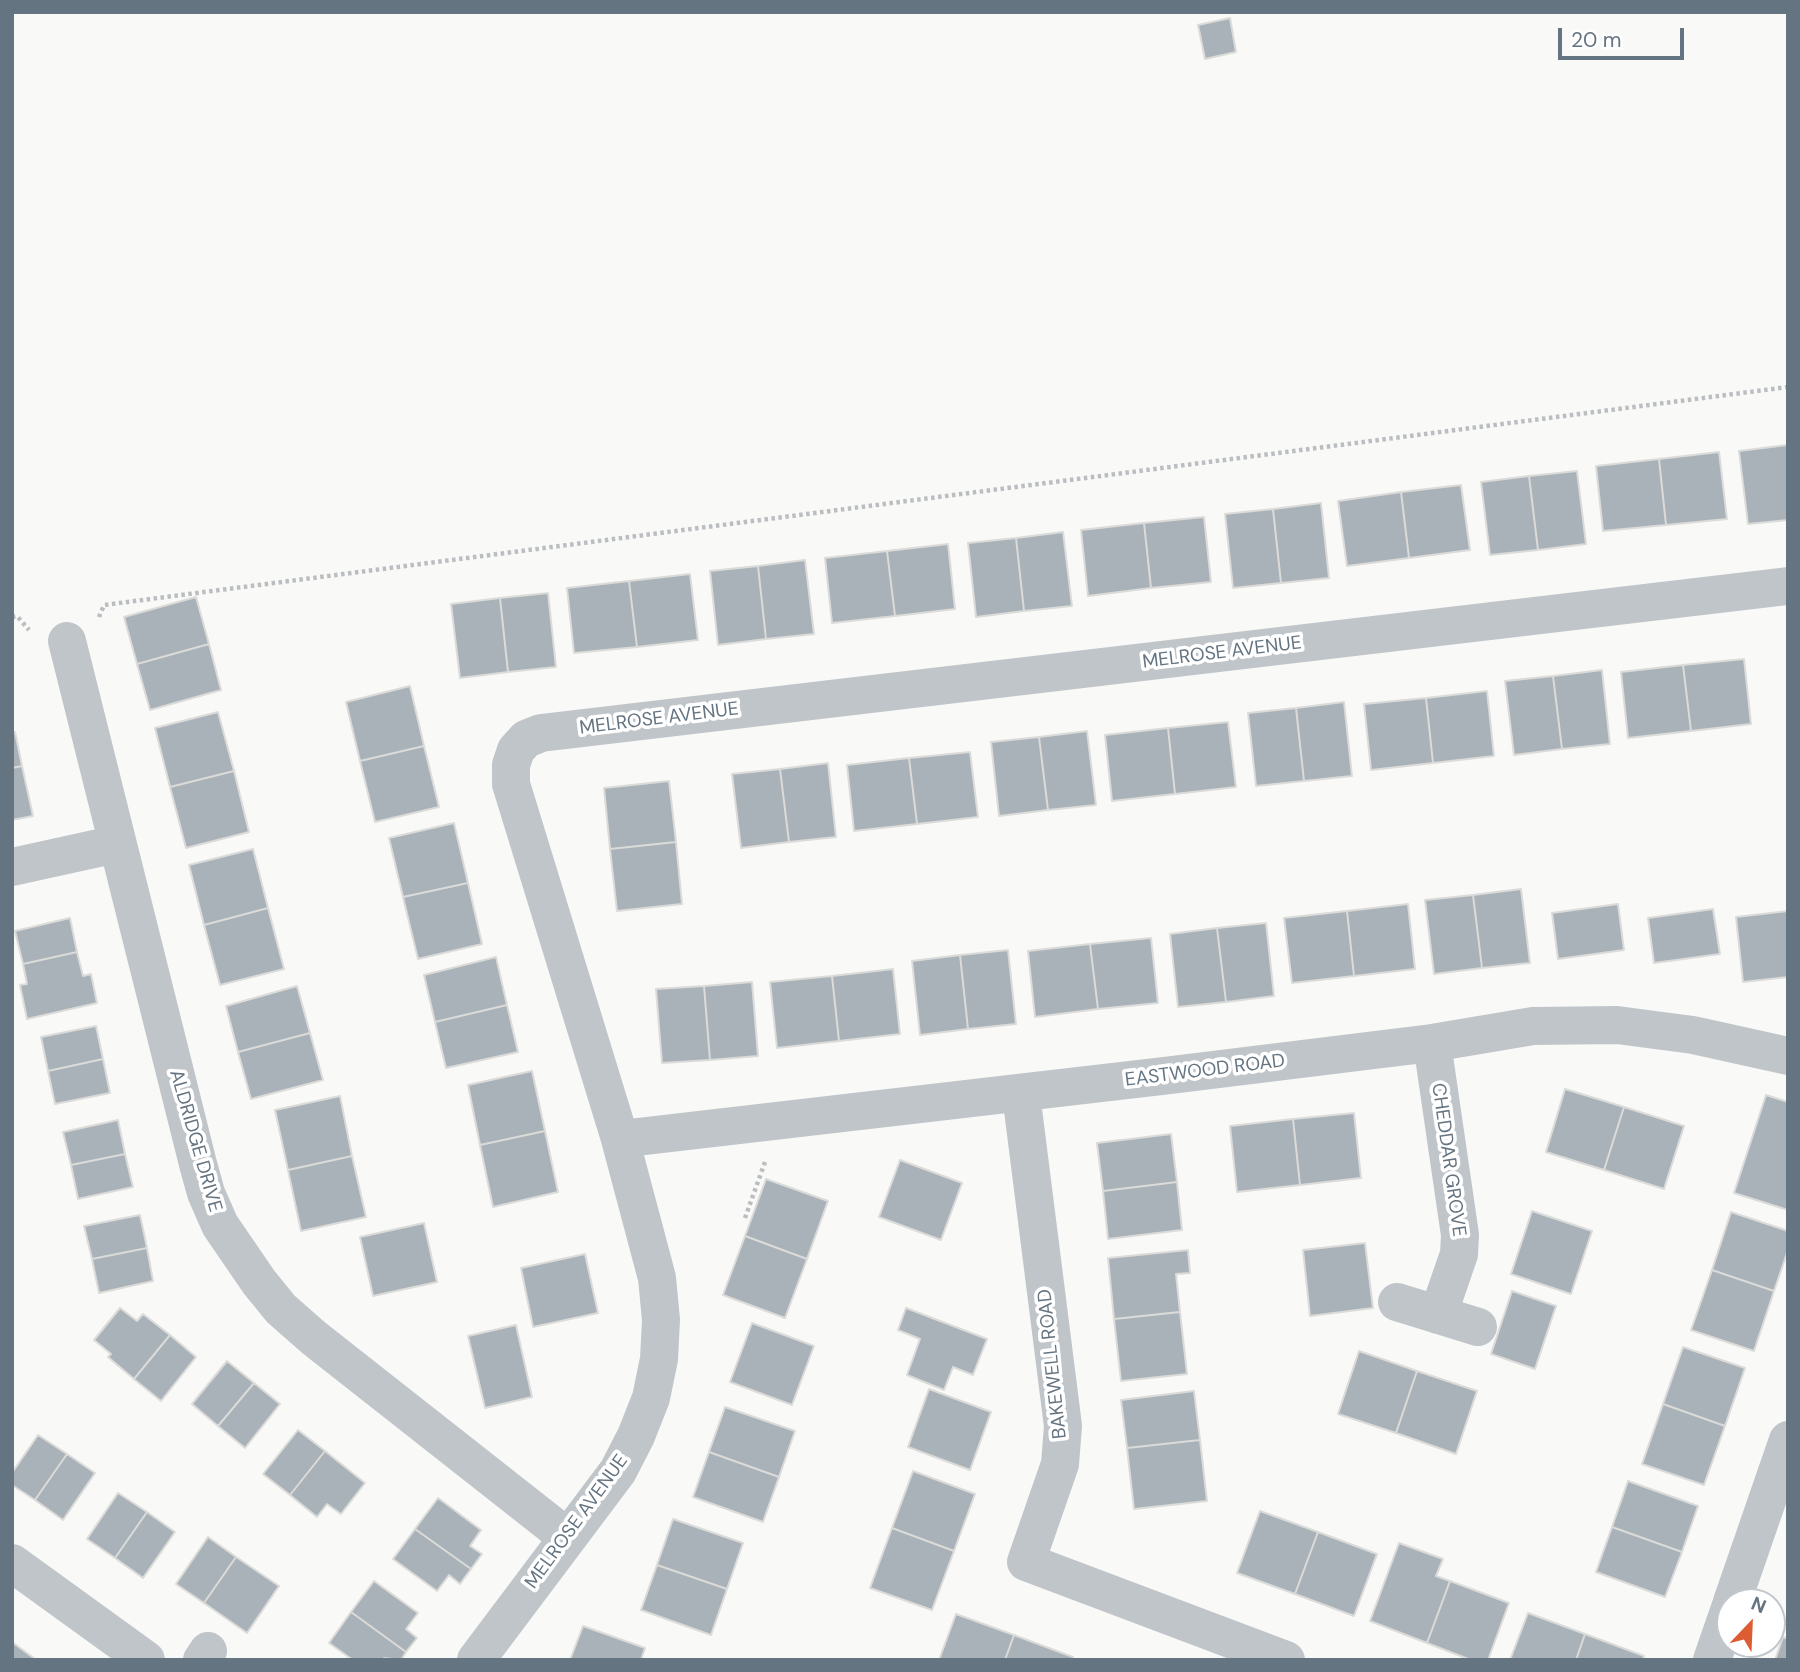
<!DOCTYPE html>
<html>
<head>
<meta charset="utf-8">
<style>
  body { margin:0 }
  #map { position:relative; width:1800px; height:1672px; overflow:hidden; background:#f9f9f7; font-family:"DM Sans",sans-serif }
  canvas { display:block }
  .frame { position:absolute; inset:0; border:14px solid #657481; pointer-events:none }
  .north { position:absolute; left:1716px; top:1588px; width:70px; height:70px; box-sizing:border-box; background:#fff; border:2px solid #c1c7cd; border-radius:50%; rotate:23deg; font-size:19px; font-weight:700; line-height:28px; text-align:center; color:#657481 }
  .north::after { content:''; display:block; margin:auto; width:24px; height:32px; background:#dc5c33; clip-path:polygon(50% 0,100% 100%,50% 72%,0 100%) }
  .scale { position:absolute; left:1558px; top:28px; width:126px; height:32px; box-sizing:border-box; border:4px solid #657481; border-top:0; padding-left:9px; font-size:21px; line-height:24px; white-space:nowrap; color:#657481; -webkit-text-stroke:5px #fff; paint-order:stroke }
</style>
</head>
<body>
<div id="map">
<canvas width="1800" height="1672"></canvas>
<div class="frame"></div>
<div class="north">N</div>
<div class="scale">20 m</div>
</div>
<script>
const ctx = document.querySelector('canvas').getContext('2d');
ctx.lineJoin = 'round';
function fillPath(path, color) {
  ctx.fillStyle = color;
  ctx.fill(path, 'evenodd');
}
function shape(rows) {
  const path = new Path2D();
  for (const r of rows) {
    path.moveTo(r[0], r[1]);
    for (let i = 2; i < r.length; i += 2) path.lineTo(r[i], r[i + 1]);
  }
  return path;
}
function stroke(path, color, width, dash) {
  ctx.strokeStyle = color;
  ctx.lineWidth = width;
  ctx.lineCap = dash ? 'butt' : 'round';
  ctx.setLineDash(dash || []);
  ctx.stroke(path);
}
function label(font, color, halo, rows, align = 'center') {
  ctx.font = font + ' "DM Sans",sans-serif';
  ctx.lineWidth = 7;
  ctx.setLineDash([]);
  ctx.textBaseline = 'middle';
  ctx.strokeStyle = halo;
  ctx.fillStyle = color;
  for (const [text, x, y, turn = 0] of rows) {
    ctx.save();
    ctx.translate(x, y);
    ctx.rotate((+turn || 0) * Math.PI / 180);
    ctx.textAlign = isNaN(turn) ? turn : align;
    if (halo) ctx.strokeText(text, 0, 0);
    ctx.fillText(text, 0, 0);
    ctx.restore();
  }
}
const building = shape([
  [1230,18,1236,52,1205,59,1198,25,1230,18],
  [1787,445,1788,520,1748,524,1739,451,1787,445],
  [1719,452,1727,519,1666,525,1659,459,1719,452],
  [1659,459,1666,525,1603,531,1596,466,1659,459],
  [1577,471,1586,544,1538,550,1529,476,1577,471],
  [1529,476,1538,550,1490,555,1481,482,1529,476],
  [1461,485,1470,550,1409,558,1401,492,1461,485],
  [1401,492,1409,558,1347,566,1338,501,1401,492],
  [1321,503,1329,578,1281,583,1273,509,1321,503],
  [1273,509,1281,583,1233,588,1225,514,1273,509],
  [1204,517,1211,582,1151,588,1144,523,1204,517],
  [1144,523,1151,588,1088,596,1081,530,1144,523],
  [1063,532,1072,606,1024,611,1016,538,1063,532],
  [1016,538,1024,611,976,617,968,543,1016,538],
  [948,544,955,609,895,616,887,551,948,544],
  [887,551,895,616,832,623,825,558,887,551],
  [805,560,814,634,766,639,758,566,805,560],
  [758,566,766,639,718,645,710,571,758,566],
  [690,574,698,640,637,647,629,581,690,574],
  [629,581,637,647,574,653,567,588,629,581],
  [548,593,556,667,508,672,500,598,548,593],
  [196,597,209,644,137,664,124,617,196,597],
  [500,598,508,672,460,678,451,604,500,598],
  [209,644,221,690,150,710,137,664,209,644],
  [1744,659,1751,724,1691,731,1683,665,1744,659],
  [1683,665,1691,731,1628,738,1621,672,1683,665],
  [1602,670,1610,744,1562,749,1553,676,1602,670],
  [1553,676,1562,749,1514,755,1505,681,1553,676],
  [410,686,424,746,360,761,346,702,410,686],
  [1487,691,1494,756,1433,763,1426,698,1487,691],
  [1426,698,1433,763,1371,770,1364,704,1426,698],
  [1344,702,1352,776,1304,781,1296,708,1344,702],
  [1296,708,1304,781,1256,786,1248,713,1296,708],
  [218,712,234,771,170,787,155,728,218,712],
  [1228,722,1236,787,1175,794,1168,728,1228,722],
  [1168,728,1175,794,1112,801,1105,735,1168,728],
  [1087,731,1096,805,1048,810,1039,737,1087,731],
  [15,732,22,766,12,768,12,733,15,732],
  [1039,737,1048,810,999,816,991,742,1039,737],
  [424,746,439,807,375,822,360,761,424,746],
  [970,752,978,817,917,824,909,758,970,752],
  [909,758,917,824,854,831,847,765,909,758],
  [828,763,836,837,789,842,780,769,828,763],
  [22,766,33,816,12,820,12,768,22,766],
  [780,769,789,842,741,848,732,774,780,769],
  [234,771,249,832,186,848,170,787,234,771],
  [669,781,676,842,610,849,604,788,669,781],
  [454,823,468,883,403,897,389,838,454,823],
  [676,842,682,904,617,911,610,849,676,842],
  [253,849,268,908,204,925,189,865,253,849],
  [468,883,482,944,418,959,403,897,468,883],
  [1521,889,1530,963,1482,968,1473,895,1521,889],
  [1473,895,1482,968,1434,974,1425,900,1473,895],
  [1408,904,1415,969,1354,976,1347,911,1408,904],
  [1618,904,1624,950,1558,959,1552,913,1618,904],
  [268,908,284,969,220,985,204,925,268,908],
  [1713,909,1720,954,1654,963,1648,918,1713,909],
  [1347,911,1354,976,1292,983,1284,918,1347,911],
  [1788,911,1788,977,1743,982,1736,917,1788,911],
  [70,918,77,952,23,964,15,931,70,918],
  [1266,923,1274,996,1226,1002,1217,928,1266,923],
  [1217,928,1226,1002,1178,1007,1170,934,1217,928],
  [1151,938,1158,1003,1098,1009,1090,944,1151,938],
  [1090,944,1098,1009,1035,1017,1028,951,1090,944],
  [1008,950,1016,1024,968,1029,960,955,1008,950],
  [77,952,83,976,91,974,97,1003,27,1019,20,985,27,984,23,964,77,952],
  [960,955,968,1029,920,1035,912,961,960,955],
  [496,957,507,1005,435,1022,424,975,496,957],
  [893,969,900,1034,839,1041,832,976,893,969],
  [832,976,839,1041,777,1048,770,982,832,976],
  [752,982,758,1056,710,1060,704,986,752,982],
  [297,986,310,1033,238,1052,226,1006,297,986],
  [704,986,710,1060,662,1063,656,989,704,986],
  [507,1005,518,1052,446,1068,435,1022,507,1005],
  [96,1026,103,1059,48,1071,41,1037,96,1026],
  [310,1033,323,1080,251,1099,238,1052,310,1033],
  [103,1059,110,1093,55,1104,48,1071,103,1059],
  [532,1071,545,1131,480,1145,468,1085,532,1071],
  [1565,1089,1624,1107,1604,1170,1546,1152,1565,1089],
  [1766,1095,1788,1102,1788,1210,1734,1193,1766,1095],
  [340,1096,352,1156,288,1170,275,1110,340,1096],
  [1624,1107,1684,1126,1664,1189,1604,1170,1624,1107],
  [1354,1113,1361,1178,1300,1185,1293,1119,1354,1113],
  [1293,1119,1300,1185,1237,1192,1230,1126,1293,1119],
  [118,1120,125,1154,71,1165,63,1132,118,1120],
  [545,1131,558,1192,493,1207,480,1145,545,1131],
  [1171,1134,1177,1182,1103,1191,1097,1143,1171,1134],
  [125,1154,133,1187,78,1199,71,1165,125,1154],
  [352,1156,366,1217,301,1231,288,1170,352,1156],
  [900,1160,962,1183,941,1240,879,1217,900,1160],
  [766,1179,828,1201,807,1259,745,1236,766,1179],
  [1177,1182,1182,1230,1108,1239,1103,1191,1177,1182],
  [1532,1211,1592,1231,1571,1294,1511,1274,1532,1211],
  [1731,1212,1788,1231,1788,1250,1774,1291,1712,1270,1731,1212],
  [140,1215,147,1248,92,1259,84,1226,140,1215],
  [424,1223,437,1282,373,1296,360,1237,424,1223],
  [745,1236,807,1259,785,1318,723,1295,745,1236],
  [1365,1243,1373,1308,1310,1316,1303,1250,1365,1243],
  [147,1248,153,1281,99,1293,92,1259,147,1248],
  [1188,1250,1190,1273,1176,1274,1180,1312,1114,1319,1108,1258,1188,1250],
  [585,1254,598,1313,533,1327,521,1268,585,1254],
  [1712,1270,1774,1291,1754,1351,1691,1330,1712,1270],
  [1512,1291,1556,1306,1535,1369,1491,1354,1512,1291],
  [120,1308,137,1321,143,1314,170,1335,134,1379,108,1357,111,1354,94,1340,120,1308],
  [906,1308,987,1339,973,1375,953,1367,944,1390,907,1375,920,1339,898,1330,906,1308],
  [1180,1312,1187,1374,1121,1381,1114,1319,1180,1312],
  [752,1323,814,1346,792,1405,730,1382,752,1323],
  [516,1325,532,1397,485,1408,468,1336,516,1325],
  [170,1335,196,1357,161,1401,134,1379,170,1335],
  [1683,1347,1745,1368,1725,1426,1663,1404,1683,1347],
  [1359,1351,1417,1371,1396,1433,1338,1414,1359,1351],
  [227,1361,254,1383,218,1426,192,1404,227,1361],
  [1417,1371,1477,1391,1456,1454,1396,1433,1417,1371],
  [254,1383,280,1404,245,1448,218,1426,254,1383],
  [929,1389,991,1412,970,1470,908,1447,929,1389],
  [1194,1391,1200,1440,1127,1448,1121,1400,1194,1391],
  [1663,1404,1725,1426,1704,1485,1642,1464,1663,1404],
  [725,1407,795,1431,779,1477,709,1452,725,1407],
  [298,1430,325,1451,290,1495,263,1474,298,1430],
  [38,1435,67,1454,35,1500,12,1485,12,1473,38,1435],
  [1200,1440,1207,1501,1134,1509,1127,1448,1200,1440],
  [325,1451,365,1483,341,1514,327,1504,317,1517,290,1495,325,1451],
  [709,1452,779,1477,763,1522,693,1497,709,1452],
  [67,1454,95,1473,63,1520,35,1500,67,1454],
  [913,1471,975,1494,954,1551,892,1528,913,1471],
  [1628,1481,1698,1506,1682,1552,1612,1527,1628,1481],
  [118,1493,147,1512,115,1558,87,1539,118,1493],
  [438,1498,481,1530,470,1546,482,1554,471,1569,415,1529,438,1498],
  [1260,1511,1318,1532,1295,1594,1237,1573,1260,1511],
  [147,1512,175,1532,143,1578,115,1558,147,1512],
  [673,1519,743,1543,727,1589,657,1565,673,1519],
  [1612,1527,1682,1552,1665,1597,1596,1572,1612,1527],
  [892,1528,954,1551,932,1610,870,1588,892,1528],
  [415,1529,471,1569,460,1584,449,1575,437,1591,393,1559,415,1529],
  [1318,1532,1377,1554,1354,1616,1295,1594,1318,1532],
  [208,1537,236,1557,204,1603,176,1584,208,1537],
  [1399,1543,1443,1559,1436,1576,1450,1581,1427,1643,1370,1621,1399,1543],
  [236,1557,279,1586,247,1633,204,1603,236,1557],
  [657,1565,727,1589,711,1635,641,1610,657,1565],
  [374,1581,418,1613,406,1629,417,1638,406,1652,351,1612,374,1581],
  [1450,1581,1509,1603,1488,1660,1471,1660,1427,1643,1450,1581],
  [351,1612,406,1652,401,1660,384,1658,383,1660,353,1660,329,1643,351,1612],
  [1528,1613,1585,1634,1576,1660,1510,1660,1528,1613],
  [956,1614,1014,1635,1005,1660,939,1660,956,1614],
  [583,1626,645,1648,641,1660,570,1660,583,1626],
  [1585,1634,1644,1656,1643,1660,1576,1660,1585,1634],
  [1014,1635,1073,1657,1072,1660,1005,1660,1014,1635],
  [1783,1637,1788,1639,1788,1660,1775,1660,1783,1637],
  [12,1642,35,1659,35,1660,12,1660,12,1642]
]);
const path = shape([
  [12,617,17,616,29,630],
  [99,617,104,605,1788,387],
  [745,1218,765,1162]
]);
const minor = shape([
  [67,641,198,1164,206,1193,220,1225,259,1282,281,1309,314,1338,567,1537],
  [12,867,117,844],
  [1432,1043,1460,1235,1459,1254,1438,1315],
  [1021,1094,1063,1426,1060,1464,1026,1562,1286,1660],
  [620,1139,1163,1076,1432,1043,1533,1026,1617,1025,1693,1035,1788,1056],
  [1397,1302,1478,1327],
  [12,1563,146,1660],
  [1732,1602,1788,1440],
  [202,1660,208,1651],
  [476,1660,618,1471,636,1436,651,1398,659,1359,661,1320,657,1278,620,1139,511,784,511,765,516,750,526,739,541,733,1788,586],
  [1712,1660,1730,1608]
]);
const streetNames = [
  ["MELROSE AVENUE",1222,653,-7],
  ["MELROSE AVENUE",659,719,-7],
  ["EASTWOOD ROAD",1205,1071,-7],
  ["ALDRIDGE DRIVE",195,1141,74],
  ["CHEDDAR GROVE",1448,1160,82],
  ["BAKEWELL ROAD",1053,1364,-96],
  ["MELROSE AVENUE",577,1522,-54]
];
fillPath(building, '#a9b2b8');
stroke(building, '#dbdbd9', 2);
stroke(path, '#bbbec1', 4.5, [3.5, 3.5]);
stroke(minor, '#c0c5c9', 38);
label('19px', '#657481', '#fff', streetNames);
</script>
</body>
</html>
